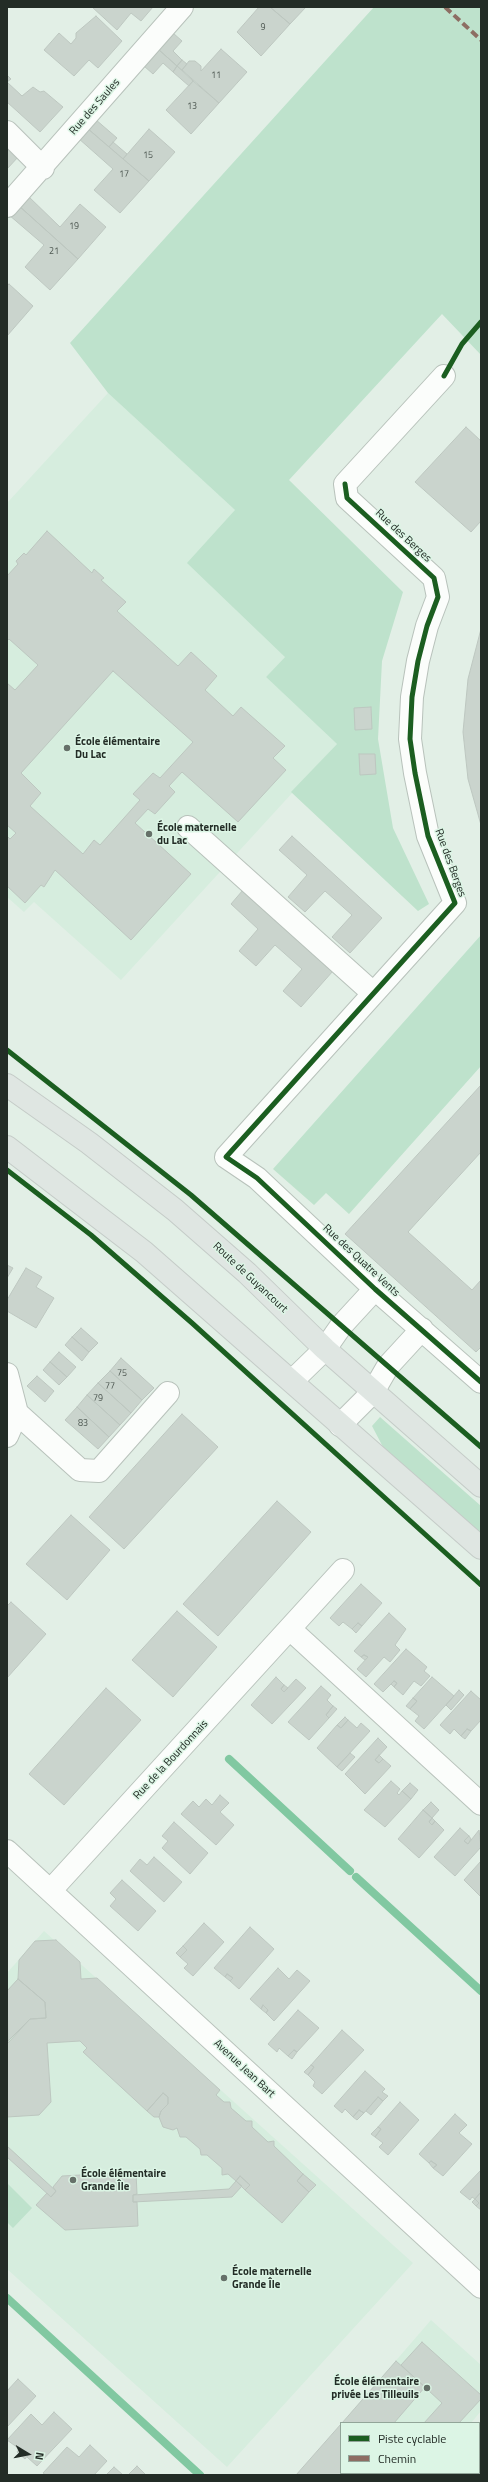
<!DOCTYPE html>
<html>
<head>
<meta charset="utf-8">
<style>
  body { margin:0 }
  #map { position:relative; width:488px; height:2482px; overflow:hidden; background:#e2efe6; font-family:"Titillium Web",sans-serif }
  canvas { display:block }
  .frame { position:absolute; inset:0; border:8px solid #232c26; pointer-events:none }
  .legend { position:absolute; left:340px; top:2422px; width:140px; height:52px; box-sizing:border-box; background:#dcf5e5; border:1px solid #92a599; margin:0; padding:5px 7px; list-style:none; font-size:12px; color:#232c26 }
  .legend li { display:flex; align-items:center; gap:8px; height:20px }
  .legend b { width:20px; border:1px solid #92a599 }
  .north { position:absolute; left:8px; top:2434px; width:40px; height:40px; -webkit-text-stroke:3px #dcf5e5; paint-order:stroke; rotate:100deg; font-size:11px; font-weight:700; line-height:16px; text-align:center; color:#232c26 }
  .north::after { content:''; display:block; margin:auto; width:14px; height:18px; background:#232c26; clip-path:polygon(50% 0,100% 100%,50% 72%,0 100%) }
</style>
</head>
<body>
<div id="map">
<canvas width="488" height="2482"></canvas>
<div class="frame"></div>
<ul class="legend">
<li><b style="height:5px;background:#1b5e20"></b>Piste cyclable</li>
<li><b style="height:5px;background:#8d6e63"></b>Chemin</li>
</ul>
<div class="north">N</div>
</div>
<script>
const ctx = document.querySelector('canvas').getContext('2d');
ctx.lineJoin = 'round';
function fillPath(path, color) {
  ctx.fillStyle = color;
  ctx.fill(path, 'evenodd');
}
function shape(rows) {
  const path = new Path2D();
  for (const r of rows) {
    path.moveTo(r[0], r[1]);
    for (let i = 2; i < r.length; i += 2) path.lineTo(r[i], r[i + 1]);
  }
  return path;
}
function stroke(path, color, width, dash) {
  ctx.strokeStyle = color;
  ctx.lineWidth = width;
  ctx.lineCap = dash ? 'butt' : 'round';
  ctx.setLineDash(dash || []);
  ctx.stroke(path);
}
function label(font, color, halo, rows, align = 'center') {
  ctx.font = font + ' "Titillium Web",sans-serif';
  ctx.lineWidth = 3;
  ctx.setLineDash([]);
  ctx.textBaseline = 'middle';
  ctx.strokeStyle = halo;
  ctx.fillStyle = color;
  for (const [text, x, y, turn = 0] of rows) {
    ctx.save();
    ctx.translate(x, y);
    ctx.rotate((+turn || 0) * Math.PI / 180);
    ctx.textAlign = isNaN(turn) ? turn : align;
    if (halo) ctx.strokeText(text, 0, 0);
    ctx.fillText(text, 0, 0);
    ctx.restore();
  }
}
const built = shape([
  [108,393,235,510,285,657,266,677,337,744,121,980,34,902,24,912,7,897,7,503],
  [44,1931,413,2263,227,2467,7,2269,7,1973],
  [431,2320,481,2365,481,2411,471,2423,342,2423]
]);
const green = shape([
  [374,7,481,7,481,355,442,314,289,480,403,592,382,661,378,739,393,828,429,904,418,911,291,792,337,744,266,677,285,657,187,563,235,510,108,393,70,343],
  [481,935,481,1066,349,1214,326,1193,314,1205,273,1169],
  [380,1417,481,1506,481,1535,383,1447,372,1426],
  [7,2183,32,2208,13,2228,7,2222],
  [367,2473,427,2473,366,2475]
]);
const stream = shape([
  [229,1759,350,1871],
  [356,1877,481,1991],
  [7,2298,200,2475]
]);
const building = shape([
  [92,7,153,7,141,21,131,13,117,30,92,7],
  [259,7,270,7,290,24,261,56,237,32,259,7],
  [270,7,306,7,290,24,270,7],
  [96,16,122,41,98,68,89,60,74,76,44,50,59,33,71,44,76,38,76,33,96,16],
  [173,33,182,41,173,51,182,60,177,66,158,49,173,33],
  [158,49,177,66,173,72,163,63,153,74,144,66,158,49],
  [221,49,247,72,219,103,182,70,189,61,195,61,201,66,201,71,221,49],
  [182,60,187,64,182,70,177,66,182,60],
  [177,66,193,81,189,86,173,72,177,66],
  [7,75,11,79,7,82,22,96,33,87,40,92,44,91,63,107,40,132,7,102,7,75],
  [193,81,219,103,191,134,166,110,193,81],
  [95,119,117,138,109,147,87,128,95,119],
  [87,128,149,181,120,213,94,190,113,169,78,138,87,128],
  [149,129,175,152,149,181,123,159,149,129],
  [113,142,127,154,123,159,109,147,113,142],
  [7,146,19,156,7,169,7,146],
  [27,195,60,227,80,204,106,227,78,259,18,205,27,195],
  [18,205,78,259,50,290,25,267,44,245,9,215,18,205],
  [9,284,33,306,7,336,7,286,9,284],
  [466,427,481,441,481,521,471,532,415,482,466,427],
  [47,531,92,573,94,569,104,578,101,580,126,602,117,611,178,666,191,652,217,676,205,690,233,716,241,707,285,746,273,758,286,770,238,822,182,772,169,786,175,792,155,814,148,809,135,823,191,874,131,940,55,870,44,887,41,885,25,903,7,886,7,839,8,837,10,839,16,833,7,825,7,683,15,690,38,665,9,639,7,641,7,576,18,564,16,561,24,553,26,555,47,531],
  [113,671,193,742,160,778,153,773,133,794,140,800,100,845,94,840,83,854,30,806,41,793,21,773,113,671],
  [481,629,481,825,468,779,463,732,468,679,481,629],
  [371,707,372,729,355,730,354,708,371,707],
  [359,754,375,754,376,774,360,775,359,754],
  [292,836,382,918,350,953,332,937,352,915,325,891,305,912,288,897,307,875,279,850,292,836],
  [243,890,333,971,301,1007,283,991,302,969,275,945,256,966,239,951,258,929,231,904,243,890],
  [481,1085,481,1152,408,1232,472,1290,481,1280,481,1347,476,1352,345,1234,481,1085],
  [7,1265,13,1268,7,1278,7,1265],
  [26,1268,42,1277,36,1287,54,1298,36,1328,7,1311,7,1300,26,1268],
  [81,1328,98,1343,89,1352,72,1337,81,1328],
  [72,1337,89,1352,82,1361,65,1345,72,1337],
  [59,1352,76,1367,67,1377,50,1362,59,1352],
  [121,1358,154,1388,142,1400,110,1371,121,1358],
  [50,1362,67,1377,59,1385,43,1370,50,1362],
  [110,1371,142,1400,131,1413,98,1383,110,1371],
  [37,1376,54,1391,45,1402,27,1386,37,1376],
  [98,1383,131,1413,120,1425,87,1395,98,1383],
  [87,1395,120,1425,109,1437,77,1407,87,1395],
  [77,1407,109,1437,98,1449,65,1420,77,1407],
  [182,1414,218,1447,124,1549,89,1517,182,1414],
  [277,1501,311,1532,218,1636,183,1604,277,1501],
  [71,1515,110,1550,67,1600,26,1564,71,1515],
  [361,1584,382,1603,362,1626,358,1623,352,1629,343,1622,339,1626,330,1618,361,1584],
  [11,1602,46,1634,7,1678,7,1606,11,1602],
  [177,1611,217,1647,173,1697,132,1660,177,1611],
  [389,1613,406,1629,395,1645,400,1650,390,1662,384,1657,366,1677,357,1669,368,1657,364,1655,361,1657,354,1651,389,1613],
  [358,1623,362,1626,356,1633,352,1629,358,1623],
  [406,1649,427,1667,424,1671,430,1676,421,1686,414,1681,403,1695,394,1687,397,1683,394,1681,383,1692,374,1684,406,1649],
  [364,1655,368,1657,365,1660,361,1657,364,1655],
  [276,1677,284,1685,281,1689,284,1692,296,1679,306,1688,272,1724,251,1705,276,1677],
  [432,1677,454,1696,424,1729,415,1721,419,1716,410,1709,417,1701,413,1698,432,1677],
  [394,1681,397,1683,394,1687,391,1684,394,1681],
  [284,1685,288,1688,284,1692,281,1689,284,1685],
  [321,1686,331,1695,327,1700,333,1706,326,1715,329,1718,309,1740,288,1722,321,1686],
  [106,1688,141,1720,64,1805,29,1774,106,1688],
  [459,1690,464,1695,451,1710,446,1705,459,1690],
  [471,1691,481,1700,481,1720,471,1731,467,1729,461,1736,454,1729,450,1734,440,1725,471,1691],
  [413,1698,417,1701,410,1709,406,1706,413,1698],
  [333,1706,337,1709,329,1718,326,1715,333,1706],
  [345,1717,348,1720,341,1728,337,1725,345,1717],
  [348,1720,357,1728,361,1723,370,1731,337,1767,317,1748,337,1725,341,1728,348,1720],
  [467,1729,471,1731,465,1739,461,1736,467,1729],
  [378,1738,387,1747,375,1760,379,1763,383,1759,391,1766,365,1794,345,1774,378,1738],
  [350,1753,355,1757,342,1771,337,1767,350,1753],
  [379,1755,383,1759,379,1763,375,1760,379,1755],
  [391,1781,400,1789,397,1793,399,1795,402,1791,411,1799,385,1827,364,1810,391,1781],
  [410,1783,418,1790,411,1799,402,1791,410,1783],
  [220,1795,229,1803,220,1812,234,1825,216,1845,181,1814,193,1801,199,1807,206,1799,212,1805,220,1795],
  [431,1802,439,1810,432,1818,423,1810,431,1802],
  [423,1810,432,1818,429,1822,432,1825,435,1821,444,1830,419,1858,398,1839,423,1810],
  [432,1818,435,1821,432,1825,429,1822,432,1818],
  [174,1822,208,1853,190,1874,162,1848,168,1841,162,1836,174,1822],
  [460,1828,469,1836,464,1841,468,1844,479,1830,481,1847,455,1876,434,1857,460,1828],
  [469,1836,471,1839,468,1844,464,1841,469,1836],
  [154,1857,182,1882,164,1902,130,1871,140,1859,147,1865,154,1857],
  [481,1861,481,1897,464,1880,481,1861],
  [122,1880,156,1911,138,1931,110,1906,116,1899,110,1893,122,1880],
  [204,1923,224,1942,193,1976,184,1968,188,1964,180,1957,187,1950,183,1946,204,1923],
  [250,1927,274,1949,239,1989,230,1981,233,1978,227,1974,225,1977,214,1968,250,1927],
  [56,1940,80,1962,81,1979,97,1978,220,2090,216,2095,224,2102,230,2102,231,2108,246,2121,252,2121,252,2127,268,2142,274,2141,274,2146,303,2174,297,2181,309,2192,282,2223,245,2190,250,2185,240,2176,236,2181,228,2174,222,2175,222,2168,207,2155,201,2155,200,2149,186,2137,180,2137,177,2128,173,2130,163,2127,159,2117,161,2111,168,2104,168,2097,163,2093,147,2111,83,2052,87,2048,80,2041,47,2043,51,2102,39,2115,7,2117,7,2042,30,2019,46,2018,45,2002,18,1979,19,1960,35,1941,56,1940],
  [183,1946,187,1950,180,1957,176,1953,183,1946],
  [278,1968,289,1979,297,1970,310,1981,274,2021,266,2013,268,2010,263,2005,261,2009,250,1999,278,1968],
  [227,1974,233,1978,230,1981,225,1977,227,1974],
  [18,1979,45,2002,46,2018,30,2019,8,2043,7,1991,18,1979],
  [263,2005,268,2010,266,2013,261,2009,263,2005],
  [298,2010,319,2028,297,2052,294,2050,288,2056,279,2048,277,2052,268,2044,298,2010],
  [342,2030,364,2050,322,2094,313,2086,315,2082,308,2075,314,2067,311,2065,342,2030],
  [294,2050,297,2052,292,2059,288,2056,294,2050],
  [311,2065,314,2067,308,2075,304,2072,311,2065],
  [365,2071,385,2089,382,2092,388,2096,383,2101,378,2097,364,2113,359,2110,353,2117,345,2109,342,2113,334,2106,365,2071],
  [163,2093,168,2097,168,2104,161,2111,159,2117,154,2117,147,2111,163,2093],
  [378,2097,383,2101,371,2115,366,2111,378,2097],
  [400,2102,419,2120,388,2155,379,2147,383,2143,375,2137,381,2129,378,2127,400,2102],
  [359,2110,364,2113,357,2120,353,2117,359,2110],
  [455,2114,467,2125,459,2133,472,2144,443,2176,433,2168,437,2165,431,2161,429,2163,419,2154,455,2114],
  [378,2127,381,2129,375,2137,371,2134,378,2127],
  [7,2146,56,2191,51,2197,7,2157,7,2146],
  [431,2161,437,2165,433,2168,429,2163,431,2161],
  [481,2170,481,2192,475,2199,472,2197,470,2200,460,2192,481,2170],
  [136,2172,137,2194,133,2195,133,2202,137,2202,138,2226,65,2230,36,2205,47,2193,51,2197,56,2191,53,2187,62,2176,136,2172],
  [303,2174,316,2185,309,2192,297,2181,303,2174],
  [240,2176,250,2185,245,2190,236,2181,240,2176],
  [236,2181,242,2186,232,2197,133,2202,133,2195,229,2189,236,2181],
  [481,2192,481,2210,476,2206,479,2203,475,2199,481,2192],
  [475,2199,479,2203,476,2206,472,2202,475,2199],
  [422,2342,481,2395,481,2399,459,2423,424,2423,442,2403,401,2365,422,2342],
  [396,2361,425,2387,394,2423,342,2423,396,2361],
  [18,2379,36,2396,7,2427,7,2391,18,2379],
  [54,2412,72,2429,37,2466,27,2457,28,2455,7,2440,31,2414,42,2425,54,2412],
  [341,2424,341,2473,367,2473,366,2475,296,2475,341,2424],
  [90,2445,107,2461,94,2475,46,2475,43,2473,67,2447,79,2457,90,2445],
  [20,2448,28,2455,25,2459,17,2452,20,2448],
  [137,2466,146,2475,128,2475,137,2466],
  [114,2467,123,2475,106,2475,114,2467]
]);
const minor = shape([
  [7,132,43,168],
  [7,206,182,7],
  [444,376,345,484,347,498,434,578,438,597,427,626,418,661,412,697,410,739,415,773,428,836,455,903,226,1157,257,1178,375,1289,481,1382],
  [188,827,373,993],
  [7,1374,17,1413,7,1436],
  [292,1381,325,1349,341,1326,375,1289],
  [17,1413,80,1470,99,1471,168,1393],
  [340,1425,373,1392,388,1366,422,1329],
  [291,1630,481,1804],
  [7,1851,481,2287],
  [51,1890,343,1570],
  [479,2438,481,2435],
  [446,2475,448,2473]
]);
const major = shape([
  [7,1085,89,1143,175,1210,247,1273,325,1349,481,1486],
  [7,1147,144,1252,481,1548]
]);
const quiet = shape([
  [445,7,481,40]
]);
const cycleway = shape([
  [444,376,462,344,481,322],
  [345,484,347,498,434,578,438,597,427,626,418,661,412,697,410,739,415,773,428,836,455,903,226,1157,257,1178,375,1289,481,1382],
  [7,1050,191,1195,481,1447],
  [7,1170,91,1235,192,1323,481,1585]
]);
const markers = [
  [67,748,4,"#667069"],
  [149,834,4,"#667069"],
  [73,2180,4,"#667069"],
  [224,2278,4,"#667069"],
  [427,2388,4,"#667069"]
];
const numberNames = [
  ["9",263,28],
  ["11",216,76],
  ["13",192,107],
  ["15",148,156],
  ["17",124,175],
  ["19",74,227],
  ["21",54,252],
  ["75",122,1374],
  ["77",110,1387],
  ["79",98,1399],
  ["83",83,1424]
];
const streetNames = [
  ["Rue des Saules",95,107,-49],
  ["Rue des Berges",403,536,43],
  ["Rue des Berges",450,863,70],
  ["Rue des Quatre Vents",361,1261,43],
  ["Route de Guyancourt",250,1278,43],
  ["Rue de la Bourdonnais",171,1760,-47],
  ["Avenue Jean Bart",244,2069,43]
];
const poiNames = [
  ["École élémentaire",75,742],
  ["Du Lac",75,755],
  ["École maternelle",157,828],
  ["du Lac",157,841],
  ["École élémentaire",81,2174],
  ["Grande Île",81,2187],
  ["École maternelle",232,2272],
  ["Grande Île",232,2285],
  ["École élémentaire",419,2382,"right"],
  ["privée Les Tilleuils",419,2395,"right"]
];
fillPath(built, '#d6edde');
fillPath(green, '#bee2cc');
stroke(stream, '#81c8a1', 8);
fillPath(building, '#cad4cd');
stroke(building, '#bdc7c0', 1);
stroke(minor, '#b8c2bb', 24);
stroke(major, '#c4cbc7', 24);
stroke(minor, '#fbfdfb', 22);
stroke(major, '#dfe6e2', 22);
stroke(quiet, '#8d6e63', 4, [8, 4]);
stroke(cycleway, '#1b5e20', 5);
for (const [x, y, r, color] of markers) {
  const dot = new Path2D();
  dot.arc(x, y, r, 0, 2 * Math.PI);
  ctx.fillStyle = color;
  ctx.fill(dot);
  stroke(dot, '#dcf5e5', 1.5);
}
label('9px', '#4e5852', null, numberNames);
label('11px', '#232c26', '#dcf5e5', streetNames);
label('bold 11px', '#232c26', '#dcf5e5', poiNames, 'left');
</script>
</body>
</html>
